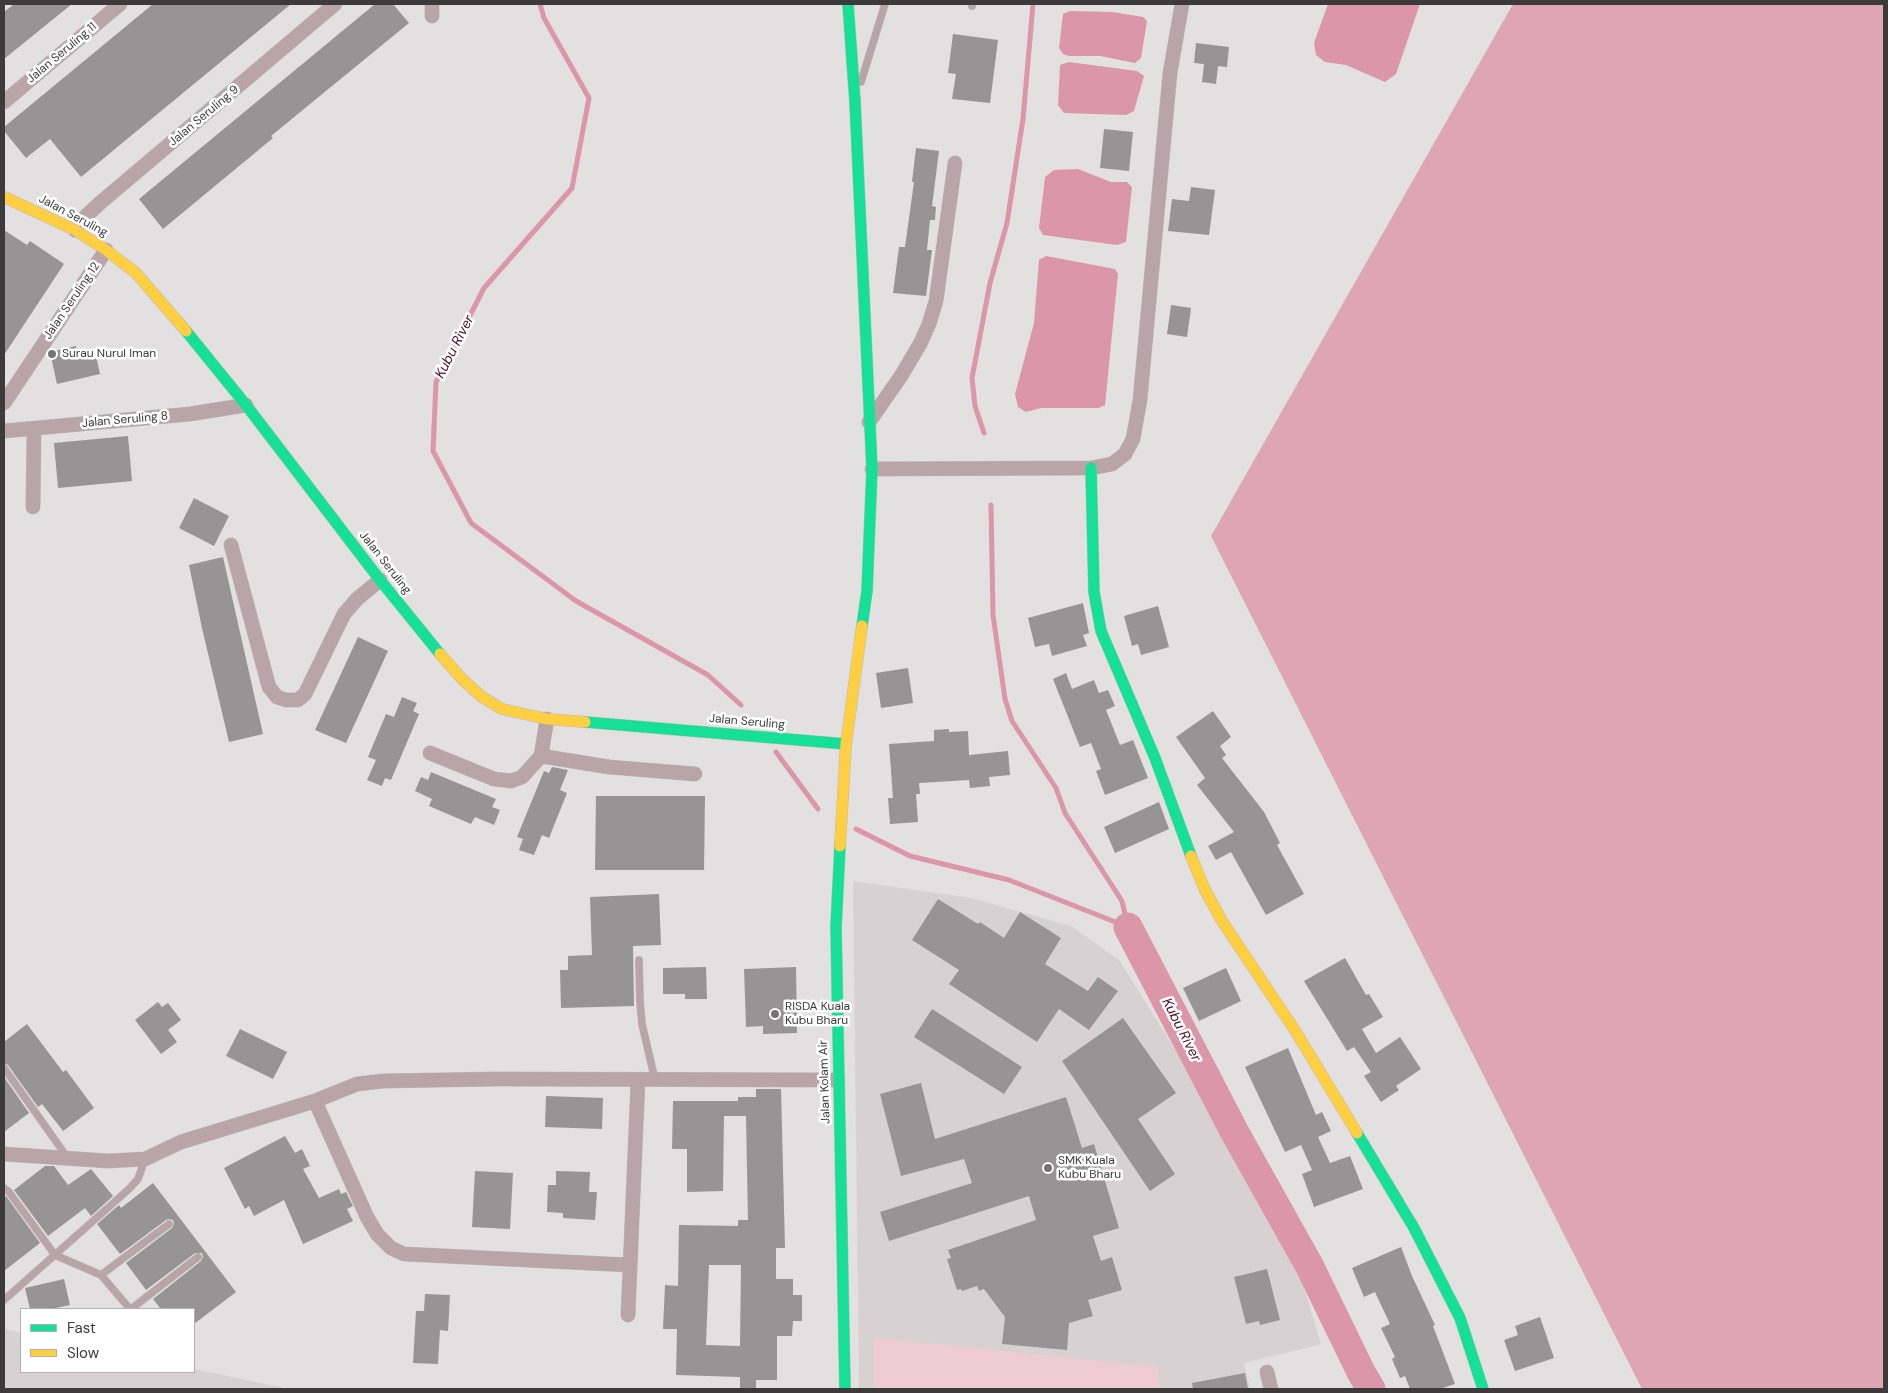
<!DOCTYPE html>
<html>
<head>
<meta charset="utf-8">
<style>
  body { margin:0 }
  #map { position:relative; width:1888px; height:1393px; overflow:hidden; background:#e2e0e0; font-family:"DM Sans",sans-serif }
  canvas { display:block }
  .frame { position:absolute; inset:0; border:5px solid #3c3a3b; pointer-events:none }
  .legend { position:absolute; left:20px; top:1308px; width:175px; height:65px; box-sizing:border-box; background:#fff; border:1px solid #b1b0b1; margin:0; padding:6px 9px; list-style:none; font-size:15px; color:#3c3a3b }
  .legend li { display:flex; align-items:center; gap:10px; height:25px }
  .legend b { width:25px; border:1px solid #b1b0b1 }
</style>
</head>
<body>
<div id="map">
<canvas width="1888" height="1393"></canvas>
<div class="frame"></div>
<ul class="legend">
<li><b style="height:6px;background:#16e098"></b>Fast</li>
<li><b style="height:6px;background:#ffcf43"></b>Slow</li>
</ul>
</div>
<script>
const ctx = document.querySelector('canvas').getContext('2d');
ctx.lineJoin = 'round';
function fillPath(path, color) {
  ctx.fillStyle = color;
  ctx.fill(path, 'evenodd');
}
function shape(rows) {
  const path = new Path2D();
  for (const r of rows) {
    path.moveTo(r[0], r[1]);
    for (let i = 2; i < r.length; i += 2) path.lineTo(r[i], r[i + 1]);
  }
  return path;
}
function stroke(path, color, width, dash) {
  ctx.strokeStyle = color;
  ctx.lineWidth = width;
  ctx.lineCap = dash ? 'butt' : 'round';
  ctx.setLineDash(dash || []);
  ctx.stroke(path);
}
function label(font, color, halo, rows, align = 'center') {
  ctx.font = font + ' "DM Sans",sans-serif';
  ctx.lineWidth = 5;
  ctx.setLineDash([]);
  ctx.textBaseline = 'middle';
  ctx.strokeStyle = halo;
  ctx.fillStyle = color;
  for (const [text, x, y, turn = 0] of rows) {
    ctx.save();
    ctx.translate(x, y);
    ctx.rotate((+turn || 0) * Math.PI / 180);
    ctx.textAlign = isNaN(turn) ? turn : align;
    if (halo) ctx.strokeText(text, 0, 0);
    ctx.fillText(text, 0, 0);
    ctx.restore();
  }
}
const built = shape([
  [853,881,971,898,1071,926,1119,960,1178,1054,1302,1281,1321,1344,1244,1363,1250,1389,859,1389],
  [4,1329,21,1333,21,1372,194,1372,194,1369,289,1389,4,1389]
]);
const green = shape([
  [874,1338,1159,1367,1158,1389,874,1389]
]);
const forest = shape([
  [1513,4,1884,4,1884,1389,1642,1389,1211,536]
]);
const water = shape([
  [1328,4,1420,4,1396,74,1385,82,1346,65,1325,62,1316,55,1314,43],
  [1070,11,1112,12,1143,17,1147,21,1141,58,1135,63,1100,56,1069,56,1063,54,1059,48,1063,14],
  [1069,62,1137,71,1144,76,1134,111,1126,115,1064,113,1058,105,1060,65],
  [1078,169,1111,182,1127,182,1132,187,1126,242,1117,245,1043,235,1039,228,1045,177,1054,170],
  [1046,256,1115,269,1118,274,1105,405,1099,408,1041,408,1026,412,1018,407,1015,394,1034,323,1039,260]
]);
const stream = shape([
  [540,4,544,18,589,98,572,188,484,288,436,382,433,451,471,523,576,601,708,675,741,705],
  [984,433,975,406,972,378,990,283,1007,223,1023,119,1033,4],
  [991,505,993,615,1005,699,1012,721,1056,788,1065,813,1122,901,1128,927],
  [776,752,818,809],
  [856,829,910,856,1009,880,1128,927]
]);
const river = shape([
  [1128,927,1234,1131,1310,1267,1361,1372,1371,1389]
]);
const building = shape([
  [14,4,72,4,4,59,4,12],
  [153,4,291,4,81,177,50,139,26,158,4,131,4,127],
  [375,4,393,4,409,23,271,136,273,138,163,229,139,199],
  [953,34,998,40,990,103,952,99,956,74,948,73],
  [1196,43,1229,47,1227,67,1218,66,1216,84,1202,82,1204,64,1194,63],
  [1104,129,1133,132,1129,171,1100,168],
  [916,148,939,151,932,206,936,207,935,220,930,220,927,250,932,250,926,296,893,293,899,247,905,247,914,182,912,182],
  [1191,187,1215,190,1209,235,1168,231,1172,199,1189,201],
  [4,230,27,245,30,241,64,264,4,355],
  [1171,305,1191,308,1187,337,1167,334],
  [76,346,77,352,83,350,84,353,95,351,100,374,57,384,50,352],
  [128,436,132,481,58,488,54,443],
  [194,498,229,516,214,546,179,528],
  [223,557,263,734,229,742,202,628,189,565],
  [1083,603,1089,633,1083,635,1087,646,1052,656,1049,644,1035,647,1028,618],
  [1158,606,1169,647,1141,655,1138,644,1132,646,1124,616],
  [358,637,388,651,346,743,315,730],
  [908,668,913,703,881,708,876,673],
  [1066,673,1072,689,1094,680,1099,693,1108,690,1115,706,1106,710,1120,745,1133,740,1148,778,1105,795,1096,771,1101,769,1091,743,1080,747,1053,679],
  [402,697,417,703,413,711,419,714,391,780,385,778,382,786,367,780,376,760,368,757,386,714,394,717],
  [1213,711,1231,737,1220,746,1226,755,1222,758,1264,812,1280,843,1277,845,1304,894,1266,915,1231,852,1216,860,1208,846,1234,832,1197,785,1205,778,1176,737],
  [949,729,949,732,968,731,969,755,1008,751,1010,775,989,777,990,786,970,788,969,780,919,783,920,794,916,794,918,822,890,824,888,798,893,798,889,744,934,741,934,730],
  [552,767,568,770,560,790,567,793,549,838,542,835,534,855,519,850,523,839,517,837,544,771,549,773],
  [431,772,496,799,492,807,500,810,494,825,475,817,471,824,429,806,432,799,415,791,421,777,428,780],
  [596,796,705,796,704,870,595,870],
  [1159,802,1169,829,1115,853,1104,827],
  [659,894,661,945,633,946,634,1006,561,1008,560,970,568,970,568,956,592,955,590,897],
  [938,899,978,924,980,922,1004,938,1020,912,1061,938,1045,964,1088,991,1098,977,1118,991,1089,1030,1059,1009,1037,1042,949,984,959,970,912,940],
  [1345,958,1366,995,1369,994,1383,1017,1362,1029,1376,1053,1400,1037,1421,1069,1396,1086,1399,1090,1381,1102,1364,1076,1371,1072,1354,1047,1347,1051,1304,981],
  [706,967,707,999,685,999,685,994,663,994,663,968],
  [796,967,797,1033,763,1034,763,1026,746,1027,744,969],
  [1226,968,1241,1001,1199,1021,1183,988],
  [158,1002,162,1007,168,1003,181,1020,168,1030,177,1042,161,1054,135,1020],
  [932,1009,1022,1067,1004,1094,914,1037],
  [1123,1018,1176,1093,1138,1119,1175,1174,1150,1191,1062,1061],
  [27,1024,63,1072,66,1070,94,1108,63,1131,42,1104,38,1107,8,1065,4,1063,4,1042],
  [240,1029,287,1052,273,1079,226,1056],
  [1288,1048,1316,1115,1322,1112,1331,1131,1318,1137,1330,1163,1350,1156,1363,1189,1314,1207,1302,1174,1312,1170,1301,1145,1285,1152,1245,1067],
  [4,1077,29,1113,4,1132],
  [921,1083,935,1139,1066,1097,1082,1148,1094,1144,1119,1228,1093,1236,1101,1261,1112,1257,1122,1290,1088,1300,1093,1316,1069,1323,1067,1350,1002,1344,1005,1317,984,1289,979,1291,977,1286,962,1291,961,1289,957,1290,947,1259,951,1258,948,1250,1036,1220,1029,1196,889,1241,880,1212,972,1183,964,1159,901,1176,880,1094],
  [756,1089,781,1089,785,1248,776,1248,776,1279,793,1279,793,1295,802,1295,802,1321,793,1321,792,1336,777,1336,777,1380,756,1380,756,1389,740,1389,740,1377,676,1375,677,1329,663,1329,665,1285,678,1286,679,1225,738,1226,738,1220,748,1220,746,1116,724,1116,723,1191,687,1192,687,1149,672,1149,673,1101,738,1101,738,1097,756,1097],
  [709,1265,741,1265,740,1346,706,1345],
  [546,1096,603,1098,602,1129,545,1127],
  [285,1136,295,1153,302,1149,310,1166,303,1169,319,1198,339,1189,341,1194,346,1192,353,1206,347,1209,353,1221,303,1244,284,1200,254,1216,249,1206,245,1209,224,1168],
  [45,1166,54,1166,68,1185,91,1169,113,1196,91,1216,85,1208,48,1236,14,1190],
  [475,1171,513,1173,510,1229,472,1227],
  [556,1171,590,1172,589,1192,597,1192,595,1220,563,1218,563,1213,547,1212,548,1185,556,1185],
  [153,1183,236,1292,194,1324,194,1309,161,1309,153,1299,201,1261,203,1257,202,1253,195,1253,146,1290,126,1263,172,1228,174,1224,173,1220,169,1219,166,1220,120,1254,97,1224,119,1205,121,1208],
  [6,1196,40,1243,4,1271,4,1198],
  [1401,1247,1412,1276,1435,1325,1433,1326,1455,1384,1440,1389,1410,1389,1405,1376,1400,1378,1392,1359,1395,1357,1381,1328,1390,1324,1375,1292,1364,1297,1352,1268],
  [1267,1269,1280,1320,1260,1325,1259,1321,1246,1324,1234,1277],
  [64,1279,70,1305,51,1309,30,1309,25,1288],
  [425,1294,450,1295,448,1331,440,1330,438,1364,413,1363,416,1311,424,1311],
  [1540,1317,1554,1358,1515,1371,1504,1340,1518,1335,1515,1326],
  [1245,1373,1248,1389,1193,1389,1192,1383]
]);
const lane = shape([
  [972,6,972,4],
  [861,82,885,4],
  [639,960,640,1001,642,1024,655,1080],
  [4,1068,67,1157],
  [4,1188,9,1192,55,1255,101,1275,130,1309],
  [101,1275,169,1224],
  [4,1300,129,1189,138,1179,145,1159],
  [131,1309,198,1257]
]);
const street = shape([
  [432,16,432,4],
  [4,102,120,4],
  [75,230,86,216,100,203,335,4],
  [4,403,106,250],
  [869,422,901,376,920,344,929,324,936,301,955,163],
  [4,431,190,414,246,405],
  [872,469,1091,468,1112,464,1125,454,1133,439,1140,400,1170,73,1182,4],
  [33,507,34,429],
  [231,545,269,687,277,697,286,700,298,700,305,694,344,614,357,599,380,580],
  [430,753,494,779,511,781,522,777,541,756,547,719],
  [541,756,609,767,695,774],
  [315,1101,367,1217,377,1234,391,1248,404,1254,629,1265],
  [4,1154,108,1161,145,1159,181,1142,315,1101,357,1084,383,1081,496,1079,838,1080],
  [628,1315,638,1080],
  [1267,1372,1271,1389]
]);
const fast = shape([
  [848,4,855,102,872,469,867,591,862,626],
  [186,331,246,405,380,580,440,654],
  [1091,468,1094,592,1101,631,1155,758,1191,856],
  [585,722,846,744],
  [840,846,836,927,845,1389],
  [1357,1133,1414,1228,1460,1318,1483,1389]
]);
const slow = shape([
  [4,197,75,230,106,250,136,273,186,331],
  [440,654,462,679,482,697,502,709,547,719,585,722],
  [840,846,846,744,862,626],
  [1191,856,1205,890,1222,921,1296,1032,1357,1133]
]);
const markers = [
  [52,354,5,"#767475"],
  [775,1014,5,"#767475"],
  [1048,1168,5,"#767475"]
];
const streetNames = [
  ["Jalan Seruling 11",62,53,-40],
  ["Jalan Seruling 9",204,116,-40],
  ["Jalan Seruling",73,216,28],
  ["Jalan Seruling 12",72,301,-56],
  ["Jalan Seruling 8",125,420,-5],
  ["Jalan Seruling",385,563,52],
  ["Jalan Seruling",747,722,5],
  ["Jalan Kolam Air",825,1082,-92]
];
const poiNames = [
  ["Surau Nurul Iman",62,354],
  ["RISDA Kuala",785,1007],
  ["Kubu Bharu",785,1021],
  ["SMK Kuala",1058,1161],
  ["Kubu Bharu",1058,1175]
];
const waterNames = [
  ["Kubu River",455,347,-63],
  ["Kubu River",1181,1030,63]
];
fillPath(built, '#d8d1d3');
fillPath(green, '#efcbd3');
fillPath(forest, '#dea6b5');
fillPath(water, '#dc96a9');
stroke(stream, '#dc96a9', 5);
stroke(river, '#dc96a9', 29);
fillPath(building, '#969494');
stroke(lane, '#bdbbbc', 8);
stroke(street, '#bdbbbc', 15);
stroke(fast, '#bdbbbc', 12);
stroke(slow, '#bdbbbc', 12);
stroke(lane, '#b9a4aa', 7);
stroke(street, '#b9a4aa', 14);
stroke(fast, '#16e098', 11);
stroke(slow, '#ffcf43', 11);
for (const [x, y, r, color] of markers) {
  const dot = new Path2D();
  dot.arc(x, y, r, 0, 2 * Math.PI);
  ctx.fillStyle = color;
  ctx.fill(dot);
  stroke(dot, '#fff', 2);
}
label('12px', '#3c3a3b', '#fff', streetNames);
label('12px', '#3c3a3b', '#fff', poiNames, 'left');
label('italic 14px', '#4e0f26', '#fff', waterNames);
</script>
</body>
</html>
